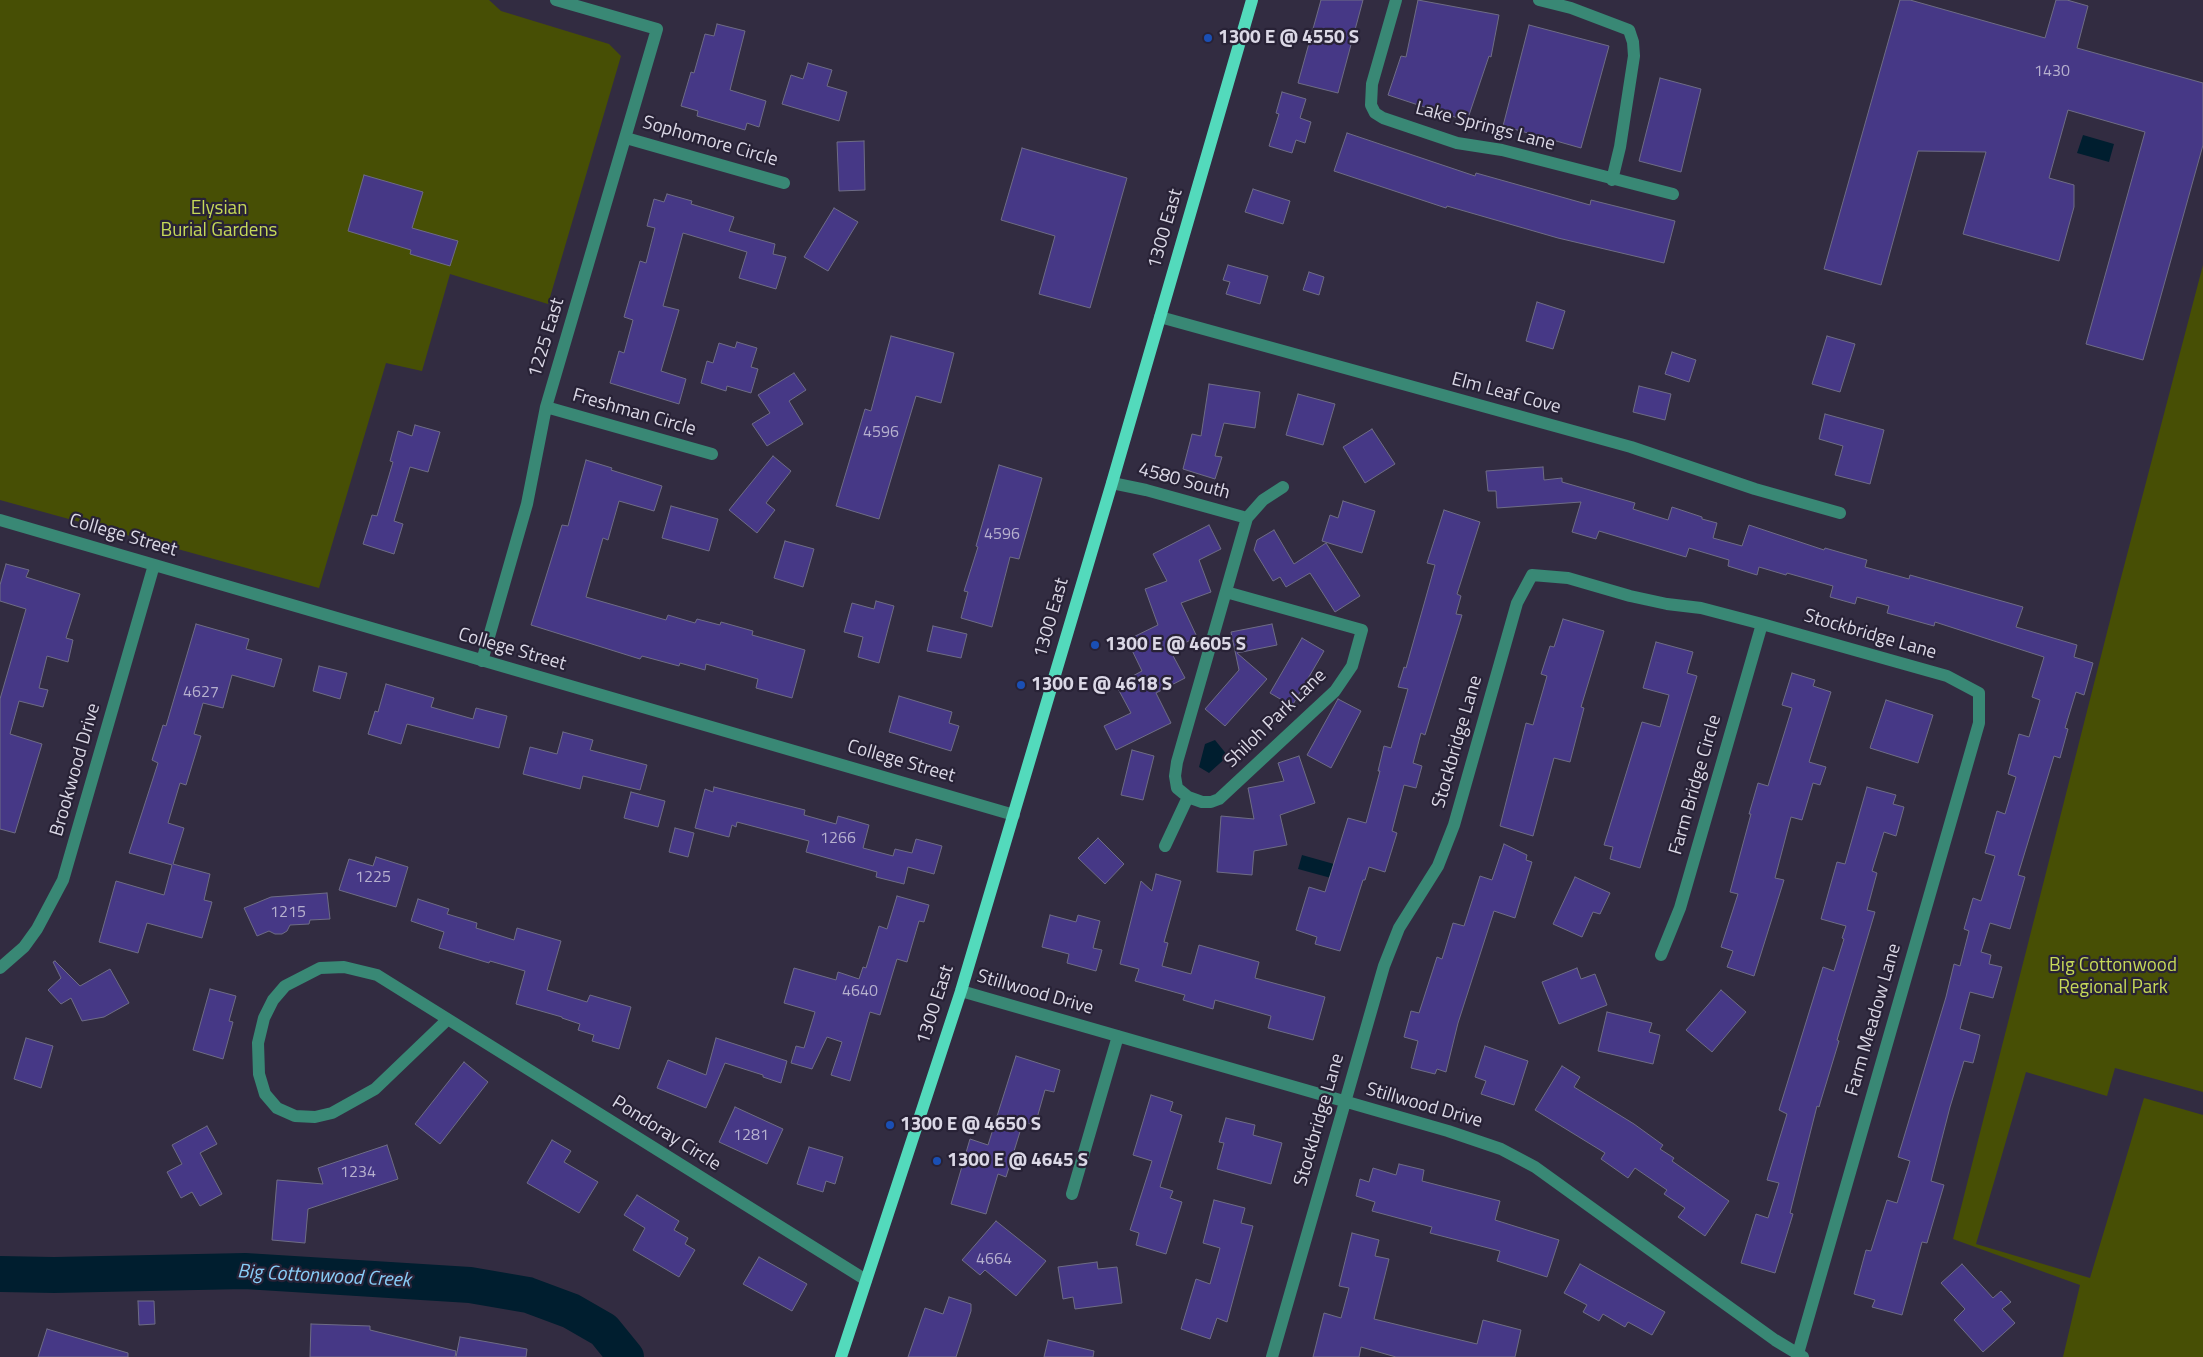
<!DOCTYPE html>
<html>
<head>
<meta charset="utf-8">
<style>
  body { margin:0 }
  canvas { display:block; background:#322c41 }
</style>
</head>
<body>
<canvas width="2203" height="1357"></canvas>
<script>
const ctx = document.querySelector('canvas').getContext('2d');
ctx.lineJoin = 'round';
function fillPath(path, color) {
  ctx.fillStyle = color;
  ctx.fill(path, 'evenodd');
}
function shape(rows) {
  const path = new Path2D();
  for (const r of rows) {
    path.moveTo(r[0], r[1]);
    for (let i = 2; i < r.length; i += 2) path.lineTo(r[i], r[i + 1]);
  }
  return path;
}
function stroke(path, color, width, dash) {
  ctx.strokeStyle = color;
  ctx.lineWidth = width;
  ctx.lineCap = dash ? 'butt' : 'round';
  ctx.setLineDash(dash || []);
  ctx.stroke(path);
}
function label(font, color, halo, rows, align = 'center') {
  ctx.font = font + ' "Titillium Web",sans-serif';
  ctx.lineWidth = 4.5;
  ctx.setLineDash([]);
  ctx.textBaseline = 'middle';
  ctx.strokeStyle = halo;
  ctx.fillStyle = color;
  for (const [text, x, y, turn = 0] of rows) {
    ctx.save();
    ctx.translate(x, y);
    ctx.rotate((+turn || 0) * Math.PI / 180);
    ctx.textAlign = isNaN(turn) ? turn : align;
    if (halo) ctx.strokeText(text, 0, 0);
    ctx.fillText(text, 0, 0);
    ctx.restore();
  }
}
const green = shape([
  [0,0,489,0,501,11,609,44,621,56,548,304,450,274,422,371,386,363,319,588,0,500],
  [2203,265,2203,1092,2115,1068,2107,1096,2026,1072,1976,1244,2090,1278,2144,1098,2203,1115,2203,1357,2063,1357,2080,1285,1953,1239,2117,593]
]);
const water = shape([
  [2083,135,2114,144,2109,162,2077,153],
  [1215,740,1228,756,1209,773,1199,767,1205,744],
  [1302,855,1334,864,1331,878,1298,869]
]);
const river = shape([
  [0,1274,54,1275,245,1271,470,1285,528,1295,571,1311,604,1330,626,1357]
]);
const building = shape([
  [1321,0,1363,0,1338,93,1298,83,1321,0],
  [1418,0,1499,15,1491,57,1489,56,1467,121,1388,95,1401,56,1406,57,1418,0],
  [1900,0,1910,0,2045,38,2056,0,2067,0,2088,6,2077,48,2203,83,2203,145,2143,360,2086,344,2145,132,2068,110,2049,178,2074,185,2074,207,2059,261,1963,234,1986,152,1918,151,1881,285,1824,269,1900,0],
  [717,24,745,31,730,90,766,101,759,127,747,123,745,130,697,116,698,111,681,106,691,72,694,73,705,34,714,36,717,24],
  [1529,25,1609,46,1581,148,1503,126,1529,25],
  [808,63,832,70,827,86,847,92,839,121,782,104,791,75,803,79,808,63],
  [1660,78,1701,89,1681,172,1639,161,1660,78],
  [1282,92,1306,99,1300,118,1311,122,1305,143,1296,140,1292,153,1269,146,1279,114,1276,113,1282,92],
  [1347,133,1475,176,1476,173,1590,205,1591,200,1675,221,1664,263,1558,238,1447,206,1446,208,1334,171,1347,133],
  [864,141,865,190,839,191,837,142,864,141],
  [1022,148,1127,178,1090,308,1039,294,1055,236,1001,220,1022,148],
  [364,175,423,192,412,228,458,241,450,266,410,254,411,250,348,231,364,175],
  [1253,189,1290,201,1283,224,1245,212,1253,189],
  [667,194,692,201,691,204,734,217,729,231,775,244,773,254,786,257,776,289,739,278,747,252,683,233,663,306,679,310,661,371,686,379,679,404,610,383,619,351,624,353,633,320,624,317,640,261,646,263,655,228,647,226,654,199,664,202,667,194],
  [834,208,858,222,828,271,804,257,834,208],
  [1228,265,1268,276,1260,304,1226,294,1230,282,1223,280,1228,265],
  [1309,272,1324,277,1319,295,1303,290,1309,272],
  [1537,302,1565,311,1553,349,1526,341,1537,302],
  [891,336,954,353,941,403,916,396,879,519,836,506,865,409,871,411,891,336],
  [1827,336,1855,344,1840,392,1812,384,1827,336],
  [737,342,757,348,751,367,758,369,751,393,727,386,726,391,701,383,707,361,713,363,719,343,735,348,737,342],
  [1672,352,1696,360,1689,382,1665,374,1672,352],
  [794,373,806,390,789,401,803,424,767,446,752,424,770,413,758,395,794,373],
  [1209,384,1260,392,1255,428,1224,423,1215,456,1222,457,1215,479,1183,469,1192,434,1201,436,1209,384],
  [1639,386,1671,394,1665,420,1633,412,1639,386],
  [1298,394,1335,404,1323,445,1286,435,1298,394],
  [1825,414,1884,430,1870,484,1835,475,1843,446,1819,439,1825,414],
  [415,425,440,432,428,472,410,467,394,521,403,524,394,554,363,544,372,515,377,516,393,462,390,461,398,431,412,436,415,425],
  [1372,429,1395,464,1365,483,1343,447,1372,429],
  [773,456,791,471,766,503,775,510,757,533,729,510,773,456],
  [586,460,612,468,611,470,662,486,654,511,619,501,608,540,603,538,586,597,666,620,668,615,695,623,697,619,720,625,721,622,753,631,752,635,805,650,792,698,756,688,758,679,706,664,705,670,680,663,679,666,642,656,640,659,531,625,562,525,568,526,586,460],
  [999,465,1042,478,1019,559,1010,557,992,627,961,618,968,592,964,591,978,547,976,546,999,465],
  [1543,467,1544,480,1562,478,1562,482,1635,503,1633,509,1668,520,1672,507,1702,517,1702,519,1717,523,1713,538,1742,546,1749,525,1824,550,1825,548,1867,560,1865,567,1909,579,1910,575,2023,607,2016,627,2077,645,2074,657,2093,663,2084,695,2076,692,2065,728,2068,729,2060,758,2054,756,2018,875,2025,877,2010,929,1990,923,1981,952,1991,955,1989,964,2002,967,1993,998,1970,992,1960,1029,1980,1035,1977,1048,1973,1063,1964,1061,1950,1107,1931,1181,1944,1185,1927,1243,1922,1242,1902,1315,1872,1307,1875,1300,1854,1294,1866,1250,1871,1251,1887,1200,1897,1203,1910,1161,1898,1157,1946,997,1954,964,1960,966,1969,931,1964,929,1973,898,1981,901,1995,856,1985,853,1997,811,2005,814,2016,777,2008,774,2019,734,2029,737,2040,700,2032,697,2044,657,1935,622,1934,626,1887,613,1889,606,1857,597,1855,604,1830,597,1833,586,1787,573,1786,575,1759,567,1757,575,1728,566,1729,560,1689,548,1686,557,1599,531,1596,539,1572,532,1581,502,1497,508,1496,491,1488,491,1486,471,1543,467],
  [1343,501,1375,511,1362,553,1322,541,1330,515,1338,518,1343,501],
  [671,506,718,519,709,551,662,538,671,506],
  [1444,510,1480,522,1457,594,1461,596,1456,614,1462,615,1425,735,1421,733,1413,763,1422,766,1416,788,1404,785,1392,831,1397,833,1385,872,1369,867,1365,880,1363,880,1340,951,1315,944,1317,937,1296,930,1309,887,1325,892,1348,818,1366,823,1380,771,1378,771,1384,746,1391,748,1408,689,1398,687,1404,667,1406,668,1435,565,1427,563,1444,510],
  [1209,525,1221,549,1199,560,1211,592,1181,603,1197,637,1170,650,1185,678,1156,693,1171,723,1116,750,1104,726,1131,713,1116,685,1142,671,1127,640,1158,625,1145,589,1167,581,1153,554,1209,525],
  [1274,530,1294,564,1326,543,1360,596,1335,612,1310,573,1286,587,1280,577,1273,581,1254,550,1257,540,1274,530],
  [785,541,814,549,803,587,774,578,785,541],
  [6,564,29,570,26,577,80,594,66,638,73,640,68,662,47,656,39,688,48,690,43,707,19,701,10,734,42,744,15,833,0,829,0,699,26,609,0,601,0,585,6,564],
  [876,601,894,606,879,663,858,657,863,637,844,632,852,603,874,609,876,601],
  [1563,619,1604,631,1581,707,1584,708,1570,762,1554,758,1533,836,1500,826,1526,723,1533,725,1547,676,1541,674,1550,646,1554,647,1563,619],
  [196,624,249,639,246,649,282,659,274,687,232,675,223,708,203,703,194,734,201,736,186,785,180,783,168,823,184,828,173,864,210,874,204,900,212,902,202,938,147,923,138,953,99,942,116,881,164,895,172,865,129,853,158,763,152,760,163,725,166,726,196,624],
  [1272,624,1277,645,1237,653,1267,679,1225,726,1205,709,1239,670,1231,632,1272,624],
  [933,626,967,634,961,658,927,651,933,626],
  [1302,638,1324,651,1292,706,1270,693,1302,638],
  [1656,642,1693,652,1687,673,1697,676,1640,868,1610,859,1613,847,1604,845,1642,722,1660,727,1669,695,1643,688,1656,642],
  [319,666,347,673,340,699,313,691,319,666],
  [1792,673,1815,680,1813,686,1831,692,1809,762,1826,767,1820,785,1813,783,1802,820,1791,817,1775,878,1784,880,1754,976,1727,967,1733,951,1721,947,1738,894,1730,892,1751,814,1749,814,1758,783,1768,786,1792,708,1782,705,1792,673],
  [386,684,434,698,431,707,473,719,476,708,507,716,499,748,407,724,401,744,368,734,375,711,378,712,386,684],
  [899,696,952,712,949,723,959,726,951,751,889,732,899,696],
  [1338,699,1361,711,1331,768,1307,755,1338,699],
  [1886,700,1933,715,1918,763,1870,748,1886,700],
  [563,732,593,740,590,750,647,765,640,790,583,776,580,789,523,774,530,747,557,754,563,732],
  [1132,750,1154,756,1143,800,1121,795,1132,750],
  [1299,756,1315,803,1280,815,1287,845,1254,851,1252,875,1217,872,1221,816,1254,819,1248,788,1284,781,1278,763,1299,756],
  [714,787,805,810,804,815,836,824,838,816,869,825,863,848,893,856,895,849,912,853,916,839,942,846,934,874,908,867,904,884,876,877,877,872,806,852,809,841,737,822,736,827,732,825,729,837,695,828,705,789,713,792,714,787],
  [1867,787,1896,795,1893,804,1904,807,1896,836,1884,832,1872,871,1877,873,1867,910,1875,912,1837,1040,1839,1041,1819,1107,1817,1106,1790,1213,1793,1214,1775,1273,1741,1263,1756,1214,1768,1218,1779,1183,1767,1180,1787,1114,1779,1110,1823,967,1834,971,1844,939,1842,938,1846,926,1821,919,1837,862,1845,864,1867,787],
  [631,792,665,801,658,827,624,818,631,792],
  [675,828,694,833,688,857,669,852,675,828],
  [1098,838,1124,864,1105,884,1078,858,1098,838],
  [1504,844,1527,855,1526,860,1532,862,1515,918,1494,911,1458,1023,1446,1072,1437,1069,1435,1074,1411,1068,1418,1041,1404,1037,1411,1011,1419,1013,1437,957,1442,959,1453,923,1464,926,1480,876,1492,880,1504,844],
  [376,857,408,867,396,907,339,890,349,859,373,866,376,857],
  [1156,874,1181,881,1164,942,1168,943,1162,966,1191,974,1199,945,1259,962,1255,978,1325,997,1313,1040,1268,1028,1271,1016,1215,1000,1213,1009,1183,1000,1185,995,1135,981,1139,969,1120,964,1141,881,1152,891,1156,874],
  [1575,877,1610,893,1600,914,1593,912,1582,937,1553,924,1575,877],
  [327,893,330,919,310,920,309,924,290,925,287,931,282,934,275,934,269,931,257,936,244,908,271,897,327,893],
  [897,896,929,905,924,922,919,921,907,962,897,959,880,1015,870,1012,850,1081,831,1075,842,1042,827,1037,812,1069,791,1063,796,1046,804,1048,815,1012,784,1003,794,968,836,980,838,972,859,979,863,967,866,968,879,926,887,929,897,896],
  [418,899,449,909,447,914,477,923,476,928,514,940,517,928,561,941,547,990,587,1002,590,995,631,1007,619,1049,592,1041,594,1035,578,1030,580,1024,562,1018,562,1017,516,1004,525,971,490,961,489,963,439,948,444,932,411,921,418,899],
  [1050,915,1076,922,1078,915,1100,921,1093,948,1102,950,1096,971,1067,963,1069,954,1042,947,1050,915],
  [55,961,80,986,110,969,129,1003,104,1017,82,1021,71,998,61,1004,48,990,61,978,53,962,55,961],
  [1577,968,1581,979,1595,974,1607,1005,1559,1024,1542,982,1577,968],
  [210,989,236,996,229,1021,233,1022,223,1059,193,1050,210,989],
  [1721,990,1746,1012,1712,1052,1686,1030,1721,990],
  [1607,1012,1652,1023,1649,1032,1660,1035,1653,1064,1598,1051,1607,1012],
  [26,1038,53,1046,41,1088,14,1079,26,1038],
  [716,1038,787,1061,781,1083,763,1077,763,1075,725,1063,706,1108,657,1088,668,1060,706,1075,716,1038],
  [1485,1046,1528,1061,1514,1105,1481,1094,1486,1081,1475,1077,1485,1046],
  [1016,1056,1060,1070,1054,1092,1045,1090,1035,1125,1023,1122,1006,1177,998,1174,986,1214,951,1204,970,1139,988,1145,1016,1056],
  [464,1062,488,1082,440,1144,415,1124,464,1062],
  [1562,1066,1580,1077,1574,1087,1634,1124,1663,1145,1660,1149,1674,1158,1672,1161,1729,1201,1705,1236,1678,1217,1685,1208,1664,1194,1667,1190,1635,1168,1628,1178,1601,1159,1605,1153,1535,1110,1562,1066],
  [1151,1095,1173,1102,1170,1111,1182,1115,1160,1187,1173,1191,1170,1198,1182,1202,1166,1254,1136,1245,1139,1233,1130,1230,1152,1161,1133,1155,1151,1095],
  [735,1107,783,1129,767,1164,719,1142,735,1107],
  [1226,1118,1255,1125,1253,1135,1282,1143,1271,1184,1217,1169,1224,1143,1219,1142,1226,1118],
  [207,1126,217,1144,200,1153,222,1194,200,1206,192,1192,181,1198,167,1172,182,1164,172,1145,207,1126],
  [552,1140,571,1151,564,1162,598,1182,579,1213,527,1183,552,1140],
  [387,1145,398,1179,308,1209,305,1243,272,1240,277,1180,323,1184,318,1168,387,1145],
  [809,1147,843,1157,835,1184,826,1181,823,1192,797,1184,809,1147],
  [1399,1164,1424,1170,1422,1181,1500,1201,1495,1220,1559,1240,1547,1277,1497,1261,1500,1251,1430,1233,1432,1227,1372,1211,1375,1202,1356,1196,1360,1179,1369,1182,1373,1168,1396,1175,1399,1164],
  [637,1195,679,1221,674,1230,688,1238,685,1244,695,1250,679,1277,633,1250,645,1228,624,1215,637,1195],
  [1214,1200,1245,1208,1241,1223,1253,1226,1227,1322,1217,1318,1210,1339,1181,1329,1196,1279,1210,1284,1220,1248,1203,1243,1214,1200],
  [996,1221,1046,1261,1016,1296,985,1270,980,1275,962,1260,996,1221],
  [1352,1233,1379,1240,1375,1256,1389,1259,1374,1319,1477,1344,1483,1320,1521,1330,1515,1357,1396,1357,1361,1347,1359,1357,1313,1357,1324,1313,1341,1318,1349,1288,1339,1286,1352,1233],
  [759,1257,807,1284,792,1311,743,1284,759,1257],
  [1097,1262,1098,1269,1117,1267,1122,1303,1075,1309,1073,1297,1063,1299,1058,1267,1097,1262],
  [1580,1264,1665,1312,1652,1335,1628,1322,1625,1327,1603,1314,1599,1321,1583,1312,1587,1305,1564,1293,1580,1264],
  [1962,1264,1993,1298,2001,1291,2011,1302,2002,1309,2015,1323,1983,1352,1954,1320,1965,1309,1941,1283,1962,1264],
  [949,1297,971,1304,971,1311,956,1357,908,1357,925,1308,943,1314,949,1297],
  [138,1301,154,1301,155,1324,139,1325,138,1301],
  [311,1324,370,1326,370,1330,456,1351,455,1357,310,1357,311,1324],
  [47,1329,128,1353,128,1357,38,1357,47,1329],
  [460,1337,527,1349,526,1357,456,1357,460,1337],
  [1048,1340,1094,1351,1093,1357,1044,1357,1048,1340]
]);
const minor = shape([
  [1396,0,1372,84,1371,105,1375,113,1383,118,1457,143,1502,150,1673,194],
  [1539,0,1571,8,1629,30,1633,42,1634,56,1620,147,1612,180],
  [626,138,784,183],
  [1160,317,1631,447,1755,489,1840,513],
  [546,407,712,454],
  [1112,483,1146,490,1247,518],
  [0,520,1014,815],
  [482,661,527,504,546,407,657,29,556,0],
  [1188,797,1202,802,1211,802,1219,799,1335,691,1352,666,1362,630,1226,592],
  [1165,846,1188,797,1177,788,1175,776,1177,762,1247,518,1263,500,1283,487],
  [1661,955,1680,908,1762,624],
  [0,968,24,947,37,929,63,880,154,565],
  [961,991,1448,1131,1501,1149,1535,1167,1775,1340,1803,1357],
  [447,1020,375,1089,332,1113,315,1117,295,1116,277,1108,265,1094,259,1074,258,1043,264,1018,273,1000,285,986,320,968,344,967,377,975,866,1280],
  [1072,1194,1118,1036],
  [1272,1357,1384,966,1399,928,1438,866,1454,825,1517,603,1532,575,1568,578,1630,596,1667,604,1701,608,1762,624,1947,676,1979,693,1979,723,1797,1357]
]);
const major = shape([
  [841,1357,961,991,1112,483,1252,0]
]);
const markers = [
  [1208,38,5,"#1a4fb4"],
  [1095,645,5,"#1a4fb4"],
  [1021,685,5,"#1a4fb4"],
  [890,1125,5,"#1a4fb4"],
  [937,1161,5,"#1a4fb4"]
];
const numberNames = [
  ["1430",2052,72],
  ["4596",881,433],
  ["4596",1002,535],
  ["4627",201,693],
  ["1266",838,839],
  ["1225",373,878],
  ["1215",288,913],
  ["4640",860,992],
  ["1281",751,1136],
  ["1234",358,1173],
  ["4664",994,1260]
];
const poiNames = [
  ["1300 E @ 4550 S",1218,38],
  ["1300 E @ 4605 S",1105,645],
  ["1300 E @ 4618 S",1031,685],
  ["1300 E @ 4650 S",900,1125],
  ["1300 E @ 4645 S",947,1161]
];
const streetNames = [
  ["Lake Springs Lane",1485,127,15],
  ["Sophomore Circle",710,142,16],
  ["1300 East",1166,229,-74],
  ["1225 East",547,338,-73],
  ["Elm Leaf Cove",1506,394,15],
  ["Freshman Circle",634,413,16],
  ["4580 South",1184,482,15],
  ["College Street",123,536,16],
  ["1300 East",1052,618,-74],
  ["Stockbridge Lane",1870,635,16],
  ["College Street",512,650,16],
  ["Shiloh Park Lane",1276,719,-44],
  ["Stockbridge Lane",1458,742,-74],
  ["College Street",901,762,16],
  ["Brookwood Drive",76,770,-74],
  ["Farm Bridge Circle",1696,785,-74],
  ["Stillwood Drive",1035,993,16],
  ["1300 East",936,1005,-72],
  ["Farm Meadow Lane",1874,1020,-74],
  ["Stillwood Drive",1424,1106,16],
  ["Stockbridge Lane",1320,1120,-74],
  ["Pondoray Circle",666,1134,32]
];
const parkNames = [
  ["Elysian",219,209],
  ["Burial Gardens",219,231],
  ["Big Cottonwood",2113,966],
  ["Regional Park",2113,988]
];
const waterNames = [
  ["Big Cottonwood Creek",324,1277,3]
];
fillPath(green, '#474f05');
fillPath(water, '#001e2f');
stroke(river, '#001e2f', 36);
fillPath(building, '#463886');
stroke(building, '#6e6c85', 1);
stroke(minor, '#398875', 12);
stroke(major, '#53dabc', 12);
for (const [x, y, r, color] of markers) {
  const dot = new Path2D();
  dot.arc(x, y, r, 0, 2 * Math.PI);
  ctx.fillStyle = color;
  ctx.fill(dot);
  stroke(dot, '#282236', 2);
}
label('16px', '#b6b0ce', null, numberNames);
label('bold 19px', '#dbd8e6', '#282236', poiNames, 'left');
label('19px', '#dbd8e6', '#282236', streetNames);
label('19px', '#c6d958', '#282236', parkNames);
label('italic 20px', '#88cdf8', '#282236', waterNames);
</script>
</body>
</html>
